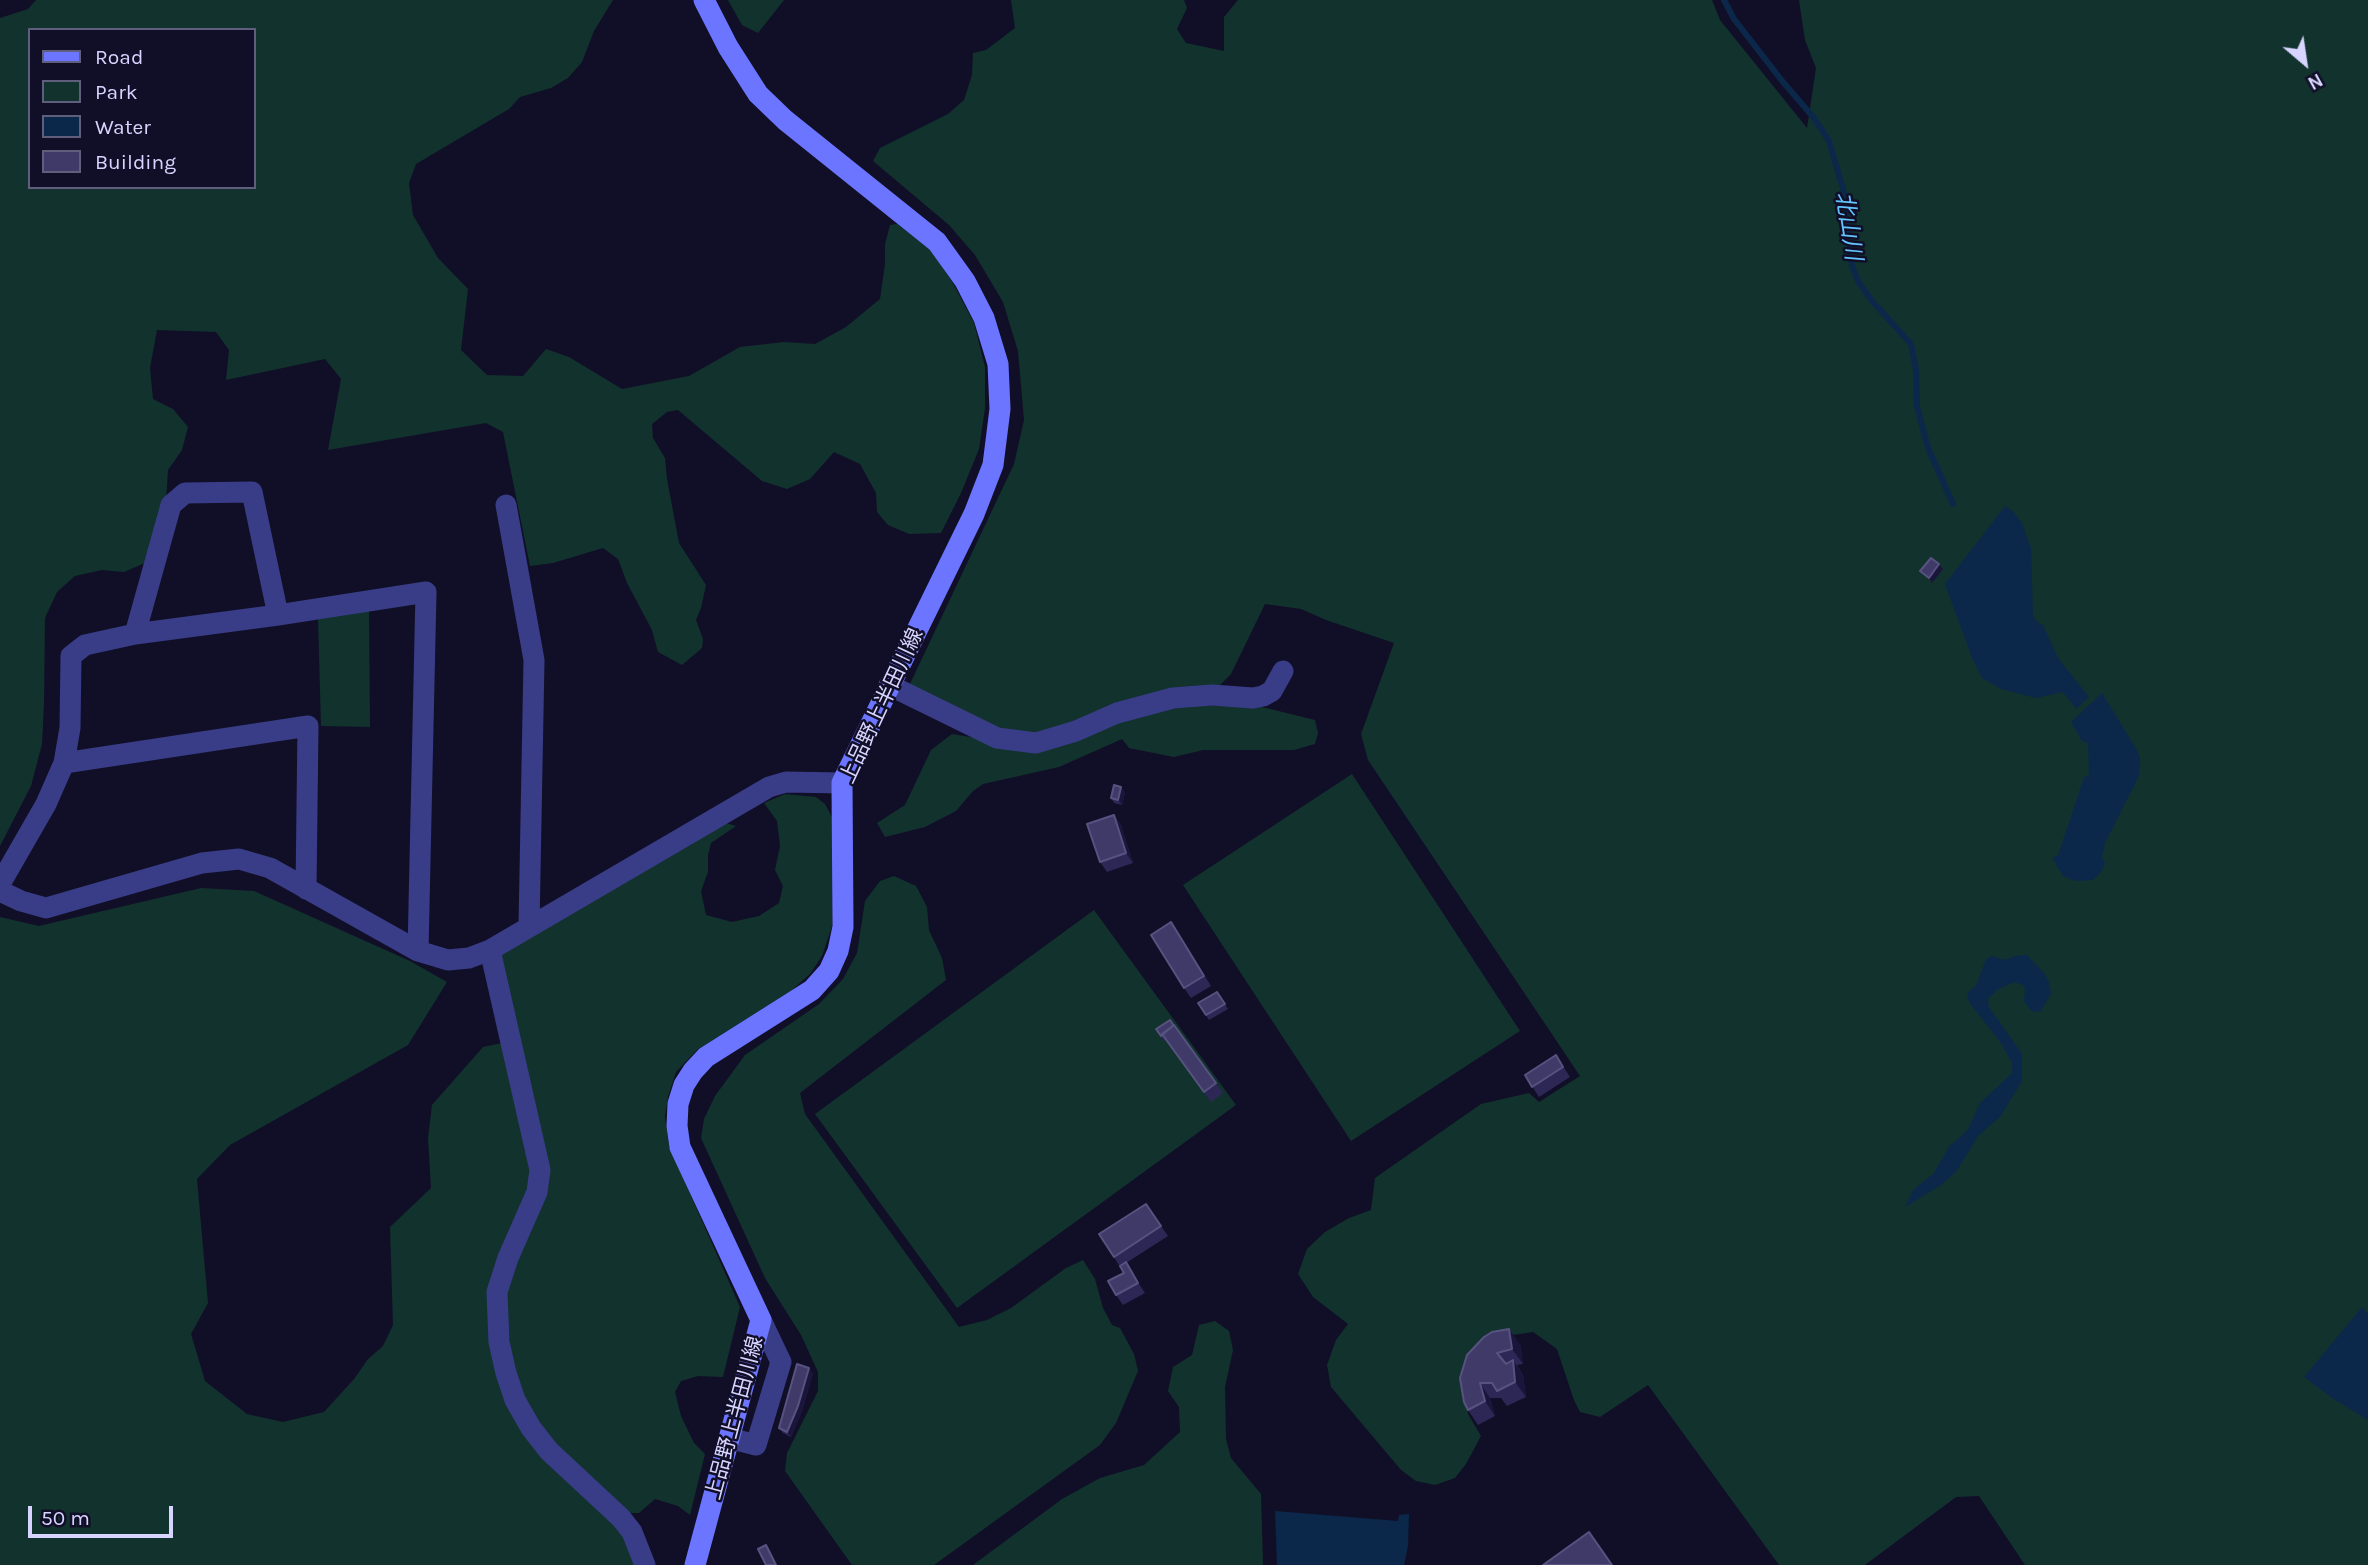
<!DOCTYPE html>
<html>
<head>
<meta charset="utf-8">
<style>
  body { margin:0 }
  #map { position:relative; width:2368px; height:1565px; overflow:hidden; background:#110f27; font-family:Karla,sans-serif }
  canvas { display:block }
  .legend { position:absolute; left:28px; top:28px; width:228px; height:161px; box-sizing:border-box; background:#110f27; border:2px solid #605e7d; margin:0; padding:9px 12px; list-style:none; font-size:21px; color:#d7d5ff }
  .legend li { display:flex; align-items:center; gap:14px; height:35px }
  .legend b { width:35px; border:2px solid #605e7d }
  .north { position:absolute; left:2270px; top:28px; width:70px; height:70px; -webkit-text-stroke:5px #110f27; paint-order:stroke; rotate:151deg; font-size:19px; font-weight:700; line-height:28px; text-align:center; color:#d7d5ff }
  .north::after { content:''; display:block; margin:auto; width:24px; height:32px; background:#d7d5ff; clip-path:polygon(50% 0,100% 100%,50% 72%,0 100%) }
  .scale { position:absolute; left:28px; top:1506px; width:145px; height:32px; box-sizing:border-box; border:4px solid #d7d5ff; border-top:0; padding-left:9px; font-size:21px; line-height:24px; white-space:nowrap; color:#d7d5ff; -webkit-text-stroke:5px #110f27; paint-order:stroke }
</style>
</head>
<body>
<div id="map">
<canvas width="2368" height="1565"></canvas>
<ul class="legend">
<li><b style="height:9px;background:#6c75ff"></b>Road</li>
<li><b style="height:19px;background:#12322e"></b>Park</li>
<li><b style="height:19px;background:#0b284a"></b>Water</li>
<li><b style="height:19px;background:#3f3a68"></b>Building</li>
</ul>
<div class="north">N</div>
<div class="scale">50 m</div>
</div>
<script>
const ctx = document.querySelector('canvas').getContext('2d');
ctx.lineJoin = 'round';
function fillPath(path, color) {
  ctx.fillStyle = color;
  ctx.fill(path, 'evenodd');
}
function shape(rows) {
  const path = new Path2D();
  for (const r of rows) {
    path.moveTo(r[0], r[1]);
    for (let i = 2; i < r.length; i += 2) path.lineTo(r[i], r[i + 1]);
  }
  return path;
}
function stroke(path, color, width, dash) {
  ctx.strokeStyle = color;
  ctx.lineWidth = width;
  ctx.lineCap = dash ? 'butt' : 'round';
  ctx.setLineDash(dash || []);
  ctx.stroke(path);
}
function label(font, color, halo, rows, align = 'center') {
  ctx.font = font + ' Karla,"Noto Sans JP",sans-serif';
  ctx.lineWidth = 5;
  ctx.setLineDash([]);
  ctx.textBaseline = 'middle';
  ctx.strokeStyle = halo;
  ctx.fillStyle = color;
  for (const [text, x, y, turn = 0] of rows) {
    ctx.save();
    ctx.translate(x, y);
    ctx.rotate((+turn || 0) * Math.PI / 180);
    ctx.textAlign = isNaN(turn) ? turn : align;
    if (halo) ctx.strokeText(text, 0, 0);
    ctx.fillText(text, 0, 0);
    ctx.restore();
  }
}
const green = shape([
  [36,0,613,0,594,31,582,62,568,78,551,88,520,97,509,109,416,164,409,183,413,215,438,258,468,289,461,350,487,375,523,376,546,349,569,357,622,389,689,376,740,347,784,342,815,344,846,327,880,299,885,264,885,244,890,225,897,224,932,251,954,285,974,323,985,367,985,408,979,449,961,493,941,533,909,534,888,525,877,512,876,493,860,464,834,452,810,479,787,489,762,481,678,410,667,412,652,424,653,438,665,458,667,479,679,543,706,585,701,608,696,620,703,639,702,648,682,665,658,652,652,630,627,583,618,559,603,548,553,563,530,566,503,432,486,423,328,450,341,379,325,359,226,380,229,350,216,332,157,330,150,368,153,399,173,409,188,427,182,450,168,470,166,502,145,563,124,572,102,570,75,576,57,592,45,618,44,704,42,744,31,786,0,846,0,18,28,9],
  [30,30,254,30,254,187,30,187],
  [728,0,784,0,758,33,742,25],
  [1011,0,1184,0,1187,8,1177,29,1186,43,1224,51,1224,17,1238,0,1712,0,1720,20,1807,128,1816,68,1805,40,1799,0,2368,0,2368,1565,2025,1565,1979,1496,1956,1497,1865,1565,1779,1565,1648,1385,1600,1417,1580,1412,1574,1400,1557,1349,1533,1332,1505,1336,1465,1389,1468,1414,1481,1436,1466,1464,1455,1478,1435,1485,1416,1481,1401,1470,1331,1387,1327,1365,1336,1340,1348,1324,1313,1297,1298,1274,1307,1249,1325,1232,1349,1218,1371,1210,1375,1178,1481,1104,1529,1093,1539,1102,1580,1076,1368,760,1361,734,1394,643,1326,620,1301,609,1265,604,1231,674,1217,688,1040,734,1003,731,909,686,1014,464,1024,420,1018,351,1003,302,975,255,949,225,873,161,880,148,948,114,964,100,972,75,973,53,986,50,1015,28],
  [369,610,370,727,321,726,318,619],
  [1173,705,1258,706,1315,720,1318,733,1315,744,1294,750,1203,750,1174,757,1129,748,1122,739,1059,767,983,784,973,791,956,811,925,827,885,837,877,823,905,805,931,750,952,734,982,739,1010,749],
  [1352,774,1520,1031,1351,1141,1183,885],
  [785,794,816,797,825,804,833,819,832,926,822,956,810,974,792,990,697,1050,676,1072,668,1097,665,1117,669,1146,740,1307,723,1377,698,1376,681,1381,675,1392,681,1416,694,1443,705,1454,690,1515,678,1506,655,1499,639,1513,624,1513,537,1425,512,1372,505,1286,541,1196,500,952,726,823,736,826,711,843,708,855,708,872,701,891,706,915,732,922,759,916,779,903,783,886,775,870,780,846,777,821,764,803],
  [894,876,916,886,927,907,929,930,942,958,946,980,800,1093,805,1114,959,1327,987,1320,1011,1308,1066,1268,1083,1260,1095,1279,1103,1308,1112,1325,1120,1328,1134,1354,1138,1371,1116,1423,1100,1445,934,1565,852,1565,785,1471,787,1453,818,1391,818,1372,801,1335,765,1278,701,1138,704,1119,715,1096,745,1055,819,1004,843,979,857,953,865,901,880,881],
  [201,888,254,891,410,961,447,982,408,1045,230,1145,197,1179,208,1303,191,1334,205,1381,247,1414,283,1422,324,1412,354,1379,368,1359,383,1346,393,1325,390,1227,431,1188,428,1138,432,1105,483,1047,507,1042,535,1167,533,1190,499,1265,501,1375,623,1531,638,1565,0,1565,0,917,39,926],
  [1094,910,1236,1105,957,1308,815,1114],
  [1215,1321,1229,1331,1233,1350,1225,1387,1226,1439,1231,1458,1261,1494,1263,1565,973,1565,1062,1499,1100,1478,1144,1465,1180,1432,1179,1407,1168,1391,1173,1367,1192,1355,1199,1325]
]);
const water = shape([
  [2005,506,2013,511,2022,523,2031,548,2033,615,2037,622,2043,625,2058,658,2089,697,2076,709,2063,692,2036,698,2001,689,1982,678,1972,658,1945,584],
  [2102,693,2137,750,2140,758,2139,776,2105,843,2102,857,2105,863,2101,872,2093,880,2076,881,2063,876,2052,858,2058,855,2084,777,2089,776,2088,743,2082,741,2071,722],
  [2027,955,2045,974,2049,982,2051,994,2040,1012,2031,1011,2024,1001,2025,990,2023,985,2015,982,1998,989,1988,999,1989,1007,2022,1054,2022,1081,2000,1117,1979,1135,1956,1172,1941,1185,1905,1207,1913,1190,1934,1173,1950,1145,1957,1140,1968,1129,1980,1103,2012,1073,2012,1063,2001,1043,1971,1005,1967,997,1969,991,1976,986,1986,959,1992,956,2005,960,2014,956],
  [2362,1307,2368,1314,2368,1420,2332,1398,2304,1377],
  [1275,1511,1398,1521,1399,1515,1409,1514,1408,1546,1404,1565,1277,1565]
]);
const stream = shape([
  [1724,0,1734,19,1783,82,1814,118,1829,141,1843,189,1852,266,1859,283,1872,301,1911,344,1916,370,1917,407,1928,448,1953,504]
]);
const street = shape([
  [506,505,534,660,529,926],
  [135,634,171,505,185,493,252,492,278,615],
  [889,685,997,738,1036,743,1076,731,1117,713,1173,698,1212,695,1253,698,1263,696,1272,691,1283,671],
  [64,763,308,726,306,889],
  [0,884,46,804,64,763,70,728,71,656,85,645,135,634,278,615,426,592,418,951],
  [0,891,21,901,46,908,202,863,239,859,270,868,418,951,448,960,469,958,490,950,769,787,786,782,842,783],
  [490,950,540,1170,537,1192,508,1258,497,1292,499,1342,506,1373,515,1400,531,1428,549,1451,621,1518,632,1532,645,1565],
  [729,1438,756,1445,781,1362,761,1320]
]);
const secondary = shape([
  [695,1565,761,1320,680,1147,677,1126,678,1104,684,1085,693,1071,706,1057,812,990,829,971,838,951,843,927,842,783,974,514,993,465,1000,409,998,364,984,318,965,281,937,242,785,120,758,94,728,47,704,0]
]);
const wall = shape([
  [1125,792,1122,805,1114,803,1111,798],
  [1114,815,1121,825,1133,863,1107,872,1100,862],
  [1178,932,1211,986,1191,998,1184,988],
  [1217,992,1228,1009,1209,1020,1198,1003],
  [1170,1020,1223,1093,1211,1102,1166,1039,1164,1041,1156,1029],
  [1556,1055,1570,1077,1539,1097,1525,1075],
  [1146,1204,1168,1236,1126,1263,1145,1293,1123,1305,1116,1295,1124,1273,1099,1234],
  [1520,1344,1523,1364,1517,1365,1523,1375,1526,1397,1507,1406,1501,1398,1490,1398,1495,1416,1478,1425,1468,1410,1467,1355],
  [813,1373,802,1411,791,1437,783,1433,779,1428]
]);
const shadedWall = shape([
  [1939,564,1943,569,1932,583,1929,578],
  [1121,787,1125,792,1122,805,1118,800],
  [1114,815,1121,825,1133,863,1126,853],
  [1126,1262,1133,1272,1145,1293,1138,1283],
  [1509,1329,1520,1344,1523,1364,1512,1349],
  [1513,1360,1523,1375,1526,1397,1515,1382],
  [809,1368,813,1373,802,1411,791,1437,787,1432],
  [1480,1383,1490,1398,1495,1416,1485,1401]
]);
const building = shape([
  [1931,558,1939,564,1929,578,1920,571,1931,558],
  [1114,785,1121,787,1118,800,1111,798,1114,785],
  [1114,815,1126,853,1100,862,1087,824,1114,815],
  [1171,922,1204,976,1184,988,1151,935,1171,922],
  [1217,992,1225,1004,1206,1015,1198,1003,1217,992],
  [1170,1020,1174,1026,1174,1025,1161,1036,1156,1029,1170,1020],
  [1174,1025,1216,1083,1204,1092,1162,1034,1174,1025],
  [1556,1055,1563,1067,1532,1087,1525,1075,1556,1055],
  [1146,1204,1161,1226,1114,1257,1099,1234,1146,1204],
  [1126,1262,1138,1283,1116,1295,1108,1281,1124,1273,1120,1266,1126,1262],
  [1509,1329,1512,1349,1497,1353,1506,1364,1513,1360,1515,1382,1497,1391,1492,1383,1480,1383,1485,1401,1468,1410,1464,1402,1460,1378,1467,1355,1484,1337,1492,1332,1509,1329],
  [797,1364,809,1368,798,1406,787,1432,779,1428,797,1364],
  [1589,1532,1612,1565,1543,1565,1589,1532],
  [766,1545,776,1565,766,1565,758,1549,766,1545]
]);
const streetNames = [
  ["上品野上半田川線",882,706,-65],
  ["上品野上半田川線",735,1418,-75]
];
const waterNames = [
  ["北山川",1848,226,81]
];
fillPath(green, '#12322e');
fillPath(water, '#0b284a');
stroke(stream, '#0b284a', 6);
stroke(street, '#393d88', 21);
stroke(secondary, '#6c75ff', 21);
fillPath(wall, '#2d2756');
fillPath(shadedWall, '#1a163b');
fillPath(building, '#3f3a68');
stroke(building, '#575280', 2);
label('21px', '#d7d5ff', '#110f27', streetNames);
label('italic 23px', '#63c4ff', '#110f27', waterNames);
</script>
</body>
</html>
